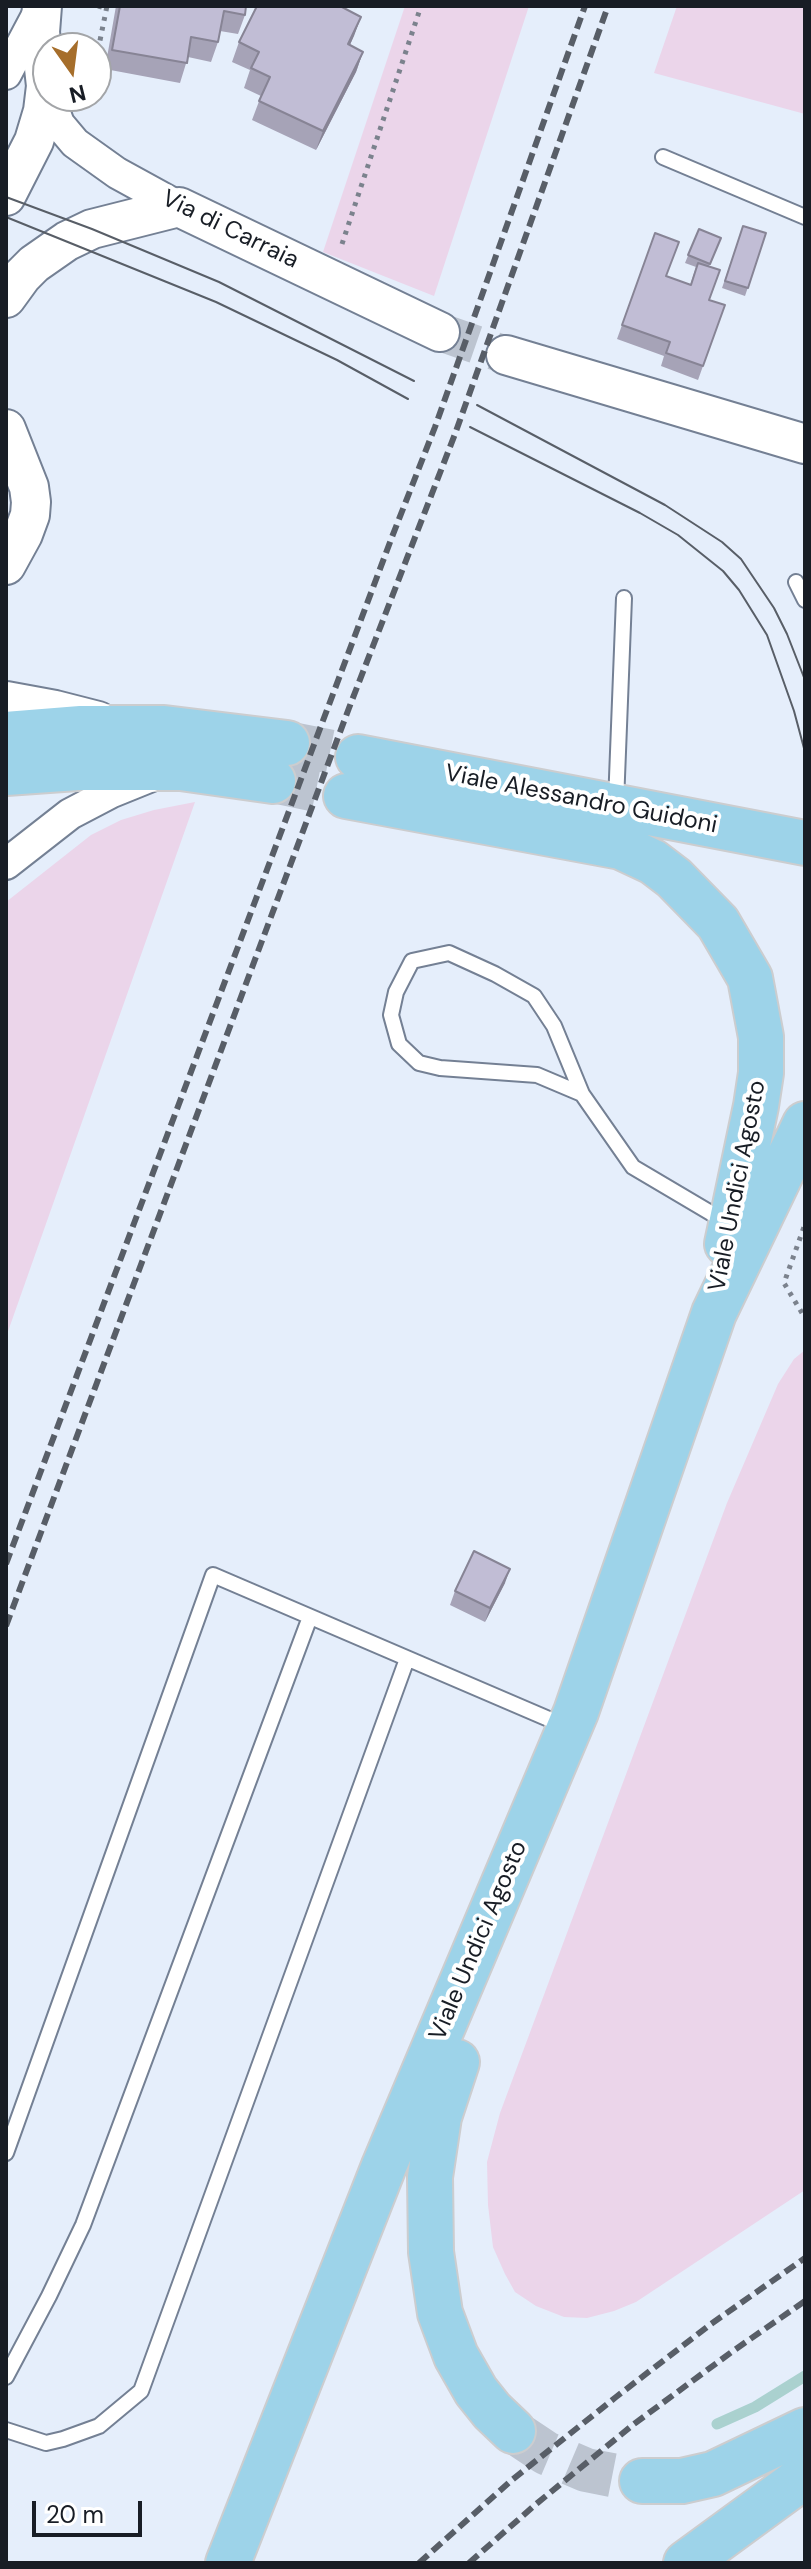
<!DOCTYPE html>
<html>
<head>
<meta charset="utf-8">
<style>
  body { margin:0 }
  #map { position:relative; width:811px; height:2569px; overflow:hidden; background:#e5eefb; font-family:"DM Sans",sans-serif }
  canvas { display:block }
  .frame { position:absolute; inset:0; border:8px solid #181d25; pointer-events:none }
  .north { position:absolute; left:32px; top:32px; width:80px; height:80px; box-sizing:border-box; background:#fff; border:2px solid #a3a5a8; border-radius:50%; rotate:166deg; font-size:22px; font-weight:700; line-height:32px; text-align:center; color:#181d25 }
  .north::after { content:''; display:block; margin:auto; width:28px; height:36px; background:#a66e2b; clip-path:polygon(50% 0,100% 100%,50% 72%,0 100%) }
  .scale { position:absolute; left:32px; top:2501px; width:110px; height:36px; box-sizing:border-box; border:4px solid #181d25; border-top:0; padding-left:10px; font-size:24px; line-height:28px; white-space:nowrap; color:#181d25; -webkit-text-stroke:6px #fff; paint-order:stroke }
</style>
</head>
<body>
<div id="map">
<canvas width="811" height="2569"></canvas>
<div class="frame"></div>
<div class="north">N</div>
<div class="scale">20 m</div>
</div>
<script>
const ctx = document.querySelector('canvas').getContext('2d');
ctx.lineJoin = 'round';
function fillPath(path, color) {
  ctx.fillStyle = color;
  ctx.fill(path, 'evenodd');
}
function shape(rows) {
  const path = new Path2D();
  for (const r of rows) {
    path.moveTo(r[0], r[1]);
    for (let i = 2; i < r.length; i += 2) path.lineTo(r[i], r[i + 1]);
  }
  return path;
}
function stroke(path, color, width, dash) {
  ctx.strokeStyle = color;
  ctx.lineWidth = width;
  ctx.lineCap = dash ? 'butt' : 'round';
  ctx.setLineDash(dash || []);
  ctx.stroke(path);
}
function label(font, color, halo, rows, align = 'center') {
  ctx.font = font + ' "DM Sans",sans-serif';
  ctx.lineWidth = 8;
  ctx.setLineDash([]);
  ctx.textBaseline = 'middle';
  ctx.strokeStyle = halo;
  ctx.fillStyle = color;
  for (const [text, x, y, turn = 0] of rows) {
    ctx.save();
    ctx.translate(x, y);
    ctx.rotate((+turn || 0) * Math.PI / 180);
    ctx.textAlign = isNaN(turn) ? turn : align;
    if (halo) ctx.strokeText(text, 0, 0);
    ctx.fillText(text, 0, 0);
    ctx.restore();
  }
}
const green = shape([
  [405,6,529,6,434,296,323,252],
  [677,6,805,6,805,114,654,73],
  [195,802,6,1337,6,902,91,835,121,820,154,810],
  [805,1350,805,2190,636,2302,614,2311,587,2318,564,2317,536,2306,515,2292,505,2274,493,2247,488,2205,487,2162,500,2113,727,1503,778,1384,794,1359]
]);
const stream = shape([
  [717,2424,755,2407,805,2376]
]);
const tertiaryTunnel = shape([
  [440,332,506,355]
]);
const primaryTunnel = shape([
  [287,743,358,757],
  [273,781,346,796],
  [513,2431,546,2453,586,2470,642,2481]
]);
const path = shape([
  [98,6,106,8],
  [96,60,107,6],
  [342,244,421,6],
  [802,1313,784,1283,804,1227]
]);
const service = shape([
  [663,157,805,217],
  [796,582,805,600],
  [616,803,624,598],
  [582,1094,554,1026,534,996,495,974,449,953,412,961,396,992,391,1015,399,1044,419,1063,440,1068,537,1075,582,1094,633,1167,726,1222],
  [6,2153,213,1575,565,1726],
  [6,2377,49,2296,83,2225,310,1617],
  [6,2430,46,2443,63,2439,99,2426,141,2391,407,1659]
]);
const minor = shape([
  [6,74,41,8],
  [49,96,59,124,75,143,117,173,179,207],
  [6,864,70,814,112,792,154,775]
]);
const tertiary = shape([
  [6,196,34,141,43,111,46,86,40,32,42,6],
  [6,298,22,276,34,264,67,241,92,229,179,207,440,332],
  [506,355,805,444],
  [6,429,29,487,31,502,30,515,23,534,6,565],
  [6,701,55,710,98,721]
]);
const primary = shape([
  [6,734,81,728,164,728,287,743],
  [358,757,805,843],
  [6,773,77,768,181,768,273,781],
  [346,796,621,847,653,862,674,878,718,923,750,978,761,1037,761,1073,756,1106,727,1244],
  [457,2062,439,2117,430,2177,431,2252,440,2313,456,2356,476,2391,492,2411,513,2431],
  [642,2481,682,2481,713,2474,805,2430],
  [228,2563,384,2166,576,1712,714,1313,805,1124],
  [686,2563,805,2476]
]);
const tram = shape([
  [6,197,92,229,219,282,414,381],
  [6,217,216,302,337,360,408,399],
  [477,405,665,505,722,542,741,559,774,608,787,634,805,680],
  [470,427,640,513,678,535,723,571,739,590,767,635,794,711,805,752]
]);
const rail = shape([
  [6,1564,392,537,435,427,585,6],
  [6,1626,349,708,455,434,608,6],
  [419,2563,512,2480,616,2397,711,2324,805,2258],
  [469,2563,535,2505,634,2424,733,2351,805,2301]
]);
const wall = shape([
  [116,6,246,6,245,15,238,34,220,31,218,42,211,62,188,57,180,83,105,69],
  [361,17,350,45,363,52,356,72,316,150,252,120,261,96,244,88,250,70,232,62,239,42],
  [743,226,766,233,745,296,722,288],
  [699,229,721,238,709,266,709,300,703,366,698,380,661,366,664,356,617,339,655,233,666,276,690,285,696,267,685,263],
  [505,1583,485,1622,450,1605,455,1591]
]);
const shadedWall = shape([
  [361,17,354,36,341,64,348,44],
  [363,52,356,72,316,150,323,131],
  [510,1569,505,1583,485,1622,490,1608]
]);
const building = shape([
  [120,6,246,6,245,15,224,11,218,42,191,37,187,63,112,50,120,6],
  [257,6,340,6,361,17,348,44,363,52,323,131,259,101,270,77,251,68,259,52,239,42,257,6],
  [743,226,766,233,748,288,725,281,743,226],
  [699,229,721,238,710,264,688,255,699,229],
  [655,233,679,242,666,276,691,285,698,263,720,270,709,300,725,305,703,366,666,353,670,342,622,325,655,233],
  [474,1551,510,1569,490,1608,455,1591,474,1551]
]);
const streetNames = [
  ["Via di Carraia",230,230,26],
  ["Viale Alessandro Guidoni",581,800,11],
  ["Viale Undici Agosto",738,1186,-79],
  ["Viale Undici Agosto",479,1941,-67]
];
fillPath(green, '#ebd5ea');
stroke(stream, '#aad1cf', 11);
stroke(tertiaryTunnel, '#bcc4d0', 38, [38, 19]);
stroke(primaryTunnel, '#bcc4d0', 44, [44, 22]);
stroke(service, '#748094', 18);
stroke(minor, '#748094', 34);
stroke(tertiary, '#748094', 42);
stroke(primary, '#cccdcf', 48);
stroke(path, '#7b828d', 5, [4, 6]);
stroke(service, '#fff', 14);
stroke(minor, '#fff', 30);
stroke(tertiary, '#fff', 38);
stroke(primary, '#9dd3e9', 44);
stroke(tram, '#585e67', 2);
stroke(rail, '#585e67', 6, [12, 6]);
fillPath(wall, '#a6a3b7');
fillPath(shadedWall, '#878495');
fillPath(building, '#c1bdd5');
stroke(building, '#878495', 2);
label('24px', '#181d25', '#fff', streetNames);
</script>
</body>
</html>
